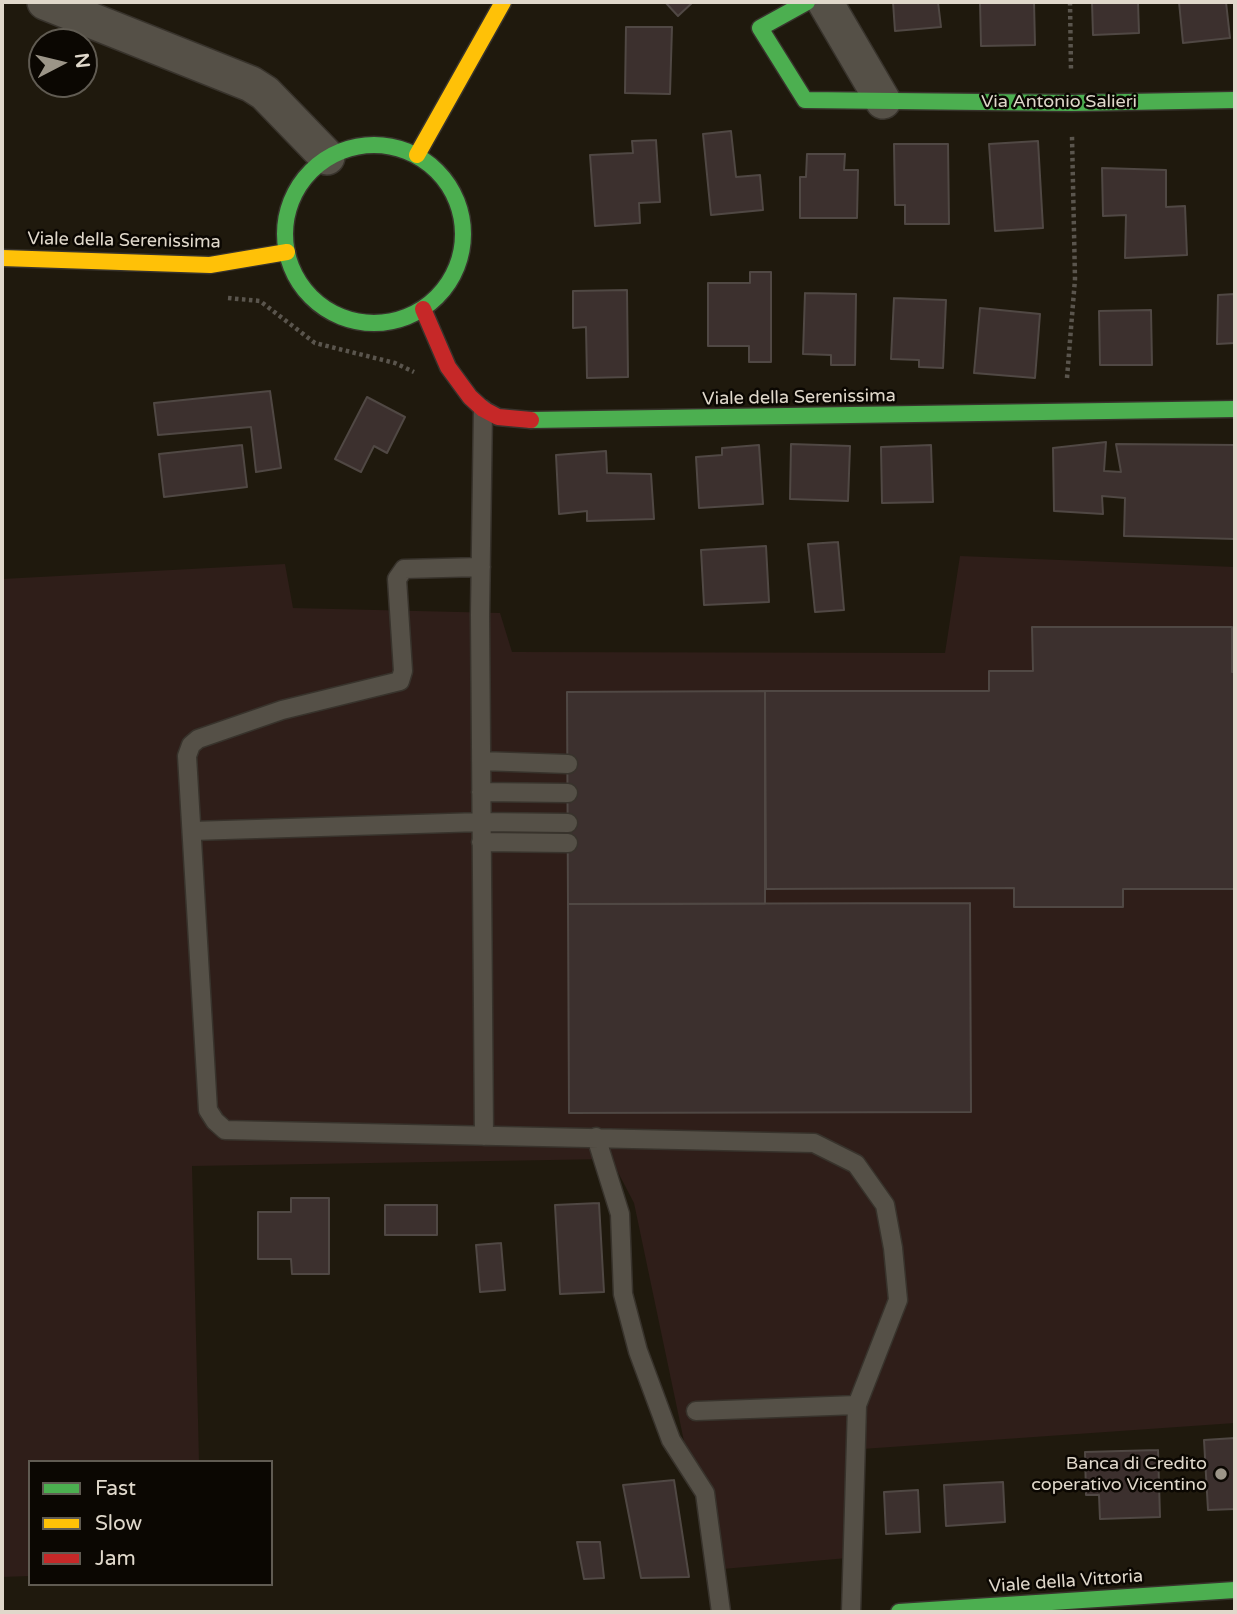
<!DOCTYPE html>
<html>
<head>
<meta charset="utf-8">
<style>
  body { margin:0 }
  #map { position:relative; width:1237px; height:1614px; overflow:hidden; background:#1f190d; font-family:"Varela Round",sans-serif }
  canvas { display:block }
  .frame { position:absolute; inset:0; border:4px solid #e0d8cb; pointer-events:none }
  .legend { position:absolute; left:28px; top:1460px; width:245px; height:126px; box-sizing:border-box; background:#0b0702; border:2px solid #605b52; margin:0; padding:9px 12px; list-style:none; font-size:21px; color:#e0d8cb }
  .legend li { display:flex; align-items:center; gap:14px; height:35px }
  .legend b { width:35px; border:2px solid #605b52 }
  .north { position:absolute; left:28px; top:28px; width:70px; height:70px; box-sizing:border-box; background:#0b0702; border:2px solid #605b52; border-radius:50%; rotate:83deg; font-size:19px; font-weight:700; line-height:28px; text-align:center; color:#e0d8cb }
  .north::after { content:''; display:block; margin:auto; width:24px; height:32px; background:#9c9588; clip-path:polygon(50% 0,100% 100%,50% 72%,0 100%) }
</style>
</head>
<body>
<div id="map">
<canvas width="1237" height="1614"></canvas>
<div class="frame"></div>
<ul class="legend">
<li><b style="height:9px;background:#4caf50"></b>Fast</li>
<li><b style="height:9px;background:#ffc107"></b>Slow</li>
<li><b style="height:9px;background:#c62828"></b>Jam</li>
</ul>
<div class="north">N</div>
</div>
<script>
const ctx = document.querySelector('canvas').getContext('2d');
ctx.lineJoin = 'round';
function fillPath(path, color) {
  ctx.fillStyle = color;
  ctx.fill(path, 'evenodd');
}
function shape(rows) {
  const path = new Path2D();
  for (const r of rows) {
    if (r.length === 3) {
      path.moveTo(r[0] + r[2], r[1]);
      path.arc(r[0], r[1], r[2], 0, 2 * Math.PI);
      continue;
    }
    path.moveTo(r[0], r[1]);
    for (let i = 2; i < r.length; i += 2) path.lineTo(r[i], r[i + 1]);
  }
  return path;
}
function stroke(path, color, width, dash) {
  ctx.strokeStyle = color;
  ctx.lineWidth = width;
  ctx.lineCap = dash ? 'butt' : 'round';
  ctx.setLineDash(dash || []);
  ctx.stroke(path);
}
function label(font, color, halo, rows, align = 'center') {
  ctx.font = font + ' "Varela Round",sans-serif';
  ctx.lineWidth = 5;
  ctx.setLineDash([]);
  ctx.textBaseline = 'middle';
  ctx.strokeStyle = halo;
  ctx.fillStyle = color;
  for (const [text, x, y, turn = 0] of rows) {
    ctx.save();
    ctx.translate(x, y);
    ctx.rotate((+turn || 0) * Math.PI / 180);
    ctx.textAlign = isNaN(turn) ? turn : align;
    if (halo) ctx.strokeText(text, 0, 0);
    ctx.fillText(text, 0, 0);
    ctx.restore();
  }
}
const industrial = shape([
  [960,556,1235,567,1235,1423,862,1449,859,1557,711,1570,634,1203,611,1159,192,1166,199,1462,30,1462,30,1576,2,1577,2,579,285,564,293,608,500,613,512,652,945,653]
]);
const building = shape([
  [665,2,693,2,678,16,665,2],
  [893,2,938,2,941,27,895,31,893,2],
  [980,2,1034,2,1035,45,981,46,980,2],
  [1092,2,1138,2,1139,33,1093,35,1092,2],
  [1179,2,1226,2,1230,38,1183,43,1179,2],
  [626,27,672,27,670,94,625,93,626,27],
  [731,131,736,177,760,175,763,210,711,215,703,134,731,131],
  [656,140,660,202,639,203,640,223,595,226,590,155,633,153,632,141,656,140],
  [1038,141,1043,228,995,231,989,144,1038,141],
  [894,144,948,144,949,224,905,224,905,205,895,205,894,144],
  [807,154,845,154,844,170,858,170,857,218,800,218,800,177,806,177,807,154],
  [1102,168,1166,170,1166,207,1185,206,1187,255,1125,258,1126,215,1103,216,1102,168],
  [750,272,771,272,771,362,749,362,749,346,708,346,708,283,750,283,750,272],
  [627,290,628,377,587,378,586,327,573,328,573,291,627,290],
  [805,293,856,294,855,365,831,365,831,355,803,354,805,293],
  [1235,294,1235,343,1217,344,1218,295,1235,294],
  [894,298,946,300,943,368,919,367,919,360,891,359,894,298],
  [980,308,1040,314,1035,378,974,373,980,308],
  [1151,310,1152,365,1100,365,1099,311,1151,310],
  [270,391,281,468,256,472,251,427,158,435,154,403,270,391],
  [367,397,405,417,387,453,374,446,361,472,335,459,367,397],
  [1106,442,1104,471,1121,472,1116,444,1235,445,1235,539,1124,536,1125,498,1102,496,1103,514,1054,511,1053,448,1106,442],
  [791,444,850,446,848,501,790,499,791,444],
  [242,445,247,487,164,497,159,454,242,445],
  [759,445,763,504,699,508,696,457,722,455,722,448,759,445],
  [931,445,933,502,882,503,881,447,931,445],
  [606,451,607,473,651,474,654,519,587,521,587,511,559,514,556,455,606,451],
  [838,542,844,610,815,612,808,544,838,542],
  [766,546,769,602,704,605,701,550,766,546],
  [1032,627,1232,627,1232,672,1235,672,1235,889,1123,889,1123,907,1014,907,1014,888,766,889,765,691,989,691,989,671,1033,671,1032,627],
  [765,691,765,904,568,904,567,692,765,691],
  [970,903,971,1112,569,1113,568,904,970,903],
  [291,1198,329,1198,329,1274,292,1274,291,1259,258,1259,258,1212,291,1212,291,1198],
  [599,1203,604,1292,560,1294,555,1205,599,1203],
  [385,1205,437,1205,437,1235,385,1235,385,1205],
  [501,1243,505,1290,480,1292,476,1245,501,1243],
  [1235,1438,1235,1509,1208,1510,1204,1440,1235,1438],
  [1158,1450,1160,1517,1100,1519,1099,1495,1086,1495,1085,1452,1158,1450],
  [674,1480,689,1577,641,1578,623,1485,674,1480],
  [1003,1482,1005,1522,946,1526,944,1485,1003,1482],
  [918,1490,920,1532,886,1534,884,1492,918,1490],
  [577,1542,600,1542,604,1578,584,1579,577,1542]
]);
const path = shape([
  [1070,2,1071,71],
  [228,298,260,301,315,343,395,363,414,372],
  [1067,378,1075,279,1072,136]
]);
const lane = shape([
  [483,409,480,615,484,1136],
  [481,567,404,569,397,579,403,671,400,681,282,710,198,739,191,745,187,756,208,1110,215,1121,225,1130,814,1143,856,1164,885,1205,893,1248,898,1300,857,1405,696,1411],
  [481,761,568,764],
  [481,792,568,793],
  [192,831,481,822,568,823],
  [481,842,568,843],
  [596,1137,620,1214,623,1294,638,1351,671,1440,705,1493,721,1612],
  [851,1612,857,1405]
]);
const street = shape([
  [45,2,251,84,265,93,327,157],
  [825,2,883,101]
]);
const fast = shape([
  [807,2,760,28,805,100,1072,103,1235,100],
  [374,234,89],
  [531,420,1235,409],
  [899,1612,1235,1590]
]);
const slow = shape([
  [417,155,503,2],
  [2,258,210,265,287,252]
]);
const jam = shape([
  [423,309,448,367,470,397,483,409,498,417,531,420]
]);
const markers = [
  [1221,1474,7,"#9c9588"]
];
const streetNames = [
  ["Via Antonio Salieri",1059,102],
  ["Viale della Serenissima",124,241,1],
  ["Viale della Serenissima",799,398,-1],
  ["Viale della Vittoria",1066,1582,-4]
];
const poiNames = [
  ["Banca di Credito",1207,1464],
  ["coperativo Vicentino",1207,1485]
];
fillPath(industrial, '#2f1e19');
fillPath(building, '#3c302e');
stroke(building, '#504844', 2);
stroke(lane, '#38332c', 21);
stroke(street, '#38332c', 38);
stroke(fast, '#38332c', 19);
stroke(slow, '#38332c', 19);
stroke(jam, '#38332c', 19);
stroke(path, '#5a554d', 4.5, [3.5, 3.5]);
stroke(lane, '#555047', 18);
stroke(street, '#555047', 35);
stroke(fast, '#4caf50', 16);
stroke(slow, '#ffc107', 16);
stroke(jam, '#c62828', 16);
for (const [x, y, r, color] of markers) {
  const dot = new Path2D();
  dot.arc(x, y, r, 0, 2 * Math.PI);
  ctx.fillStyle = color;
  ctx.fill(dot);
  stroke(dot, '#0b0702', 2.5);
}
label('18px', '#e0d8cb', '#0b0702', streetNames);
label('18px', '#e0d8cb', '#0b0702', poiNames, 'right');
</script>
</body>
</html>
